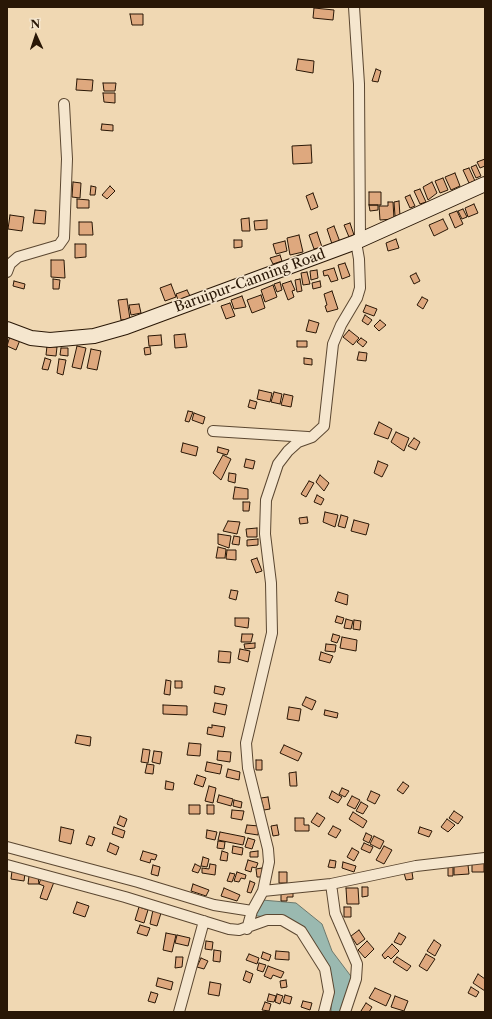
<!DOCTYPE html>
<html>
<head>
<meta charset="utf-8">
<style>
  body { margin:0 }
  #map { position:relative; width:492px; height:1019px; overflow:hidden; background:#f0d8b3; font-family:"Libre Caslon Text",serif }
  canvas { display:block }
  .frame { position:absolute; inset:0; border:8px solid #291706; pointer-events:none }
  .north { position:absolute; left:16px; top:16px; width:40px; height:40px; -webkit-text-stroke:3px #f5e6ce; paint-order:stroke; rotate:357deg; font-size:11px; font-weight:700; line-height:16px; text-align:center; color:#291706 }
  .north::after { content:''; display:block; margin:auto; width:14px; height:18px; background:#291706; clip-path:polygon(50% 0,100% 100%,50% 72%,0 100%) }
</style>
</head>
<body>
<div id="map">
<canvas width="492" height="1019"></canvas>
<div class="frame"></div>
<div class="north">N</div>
</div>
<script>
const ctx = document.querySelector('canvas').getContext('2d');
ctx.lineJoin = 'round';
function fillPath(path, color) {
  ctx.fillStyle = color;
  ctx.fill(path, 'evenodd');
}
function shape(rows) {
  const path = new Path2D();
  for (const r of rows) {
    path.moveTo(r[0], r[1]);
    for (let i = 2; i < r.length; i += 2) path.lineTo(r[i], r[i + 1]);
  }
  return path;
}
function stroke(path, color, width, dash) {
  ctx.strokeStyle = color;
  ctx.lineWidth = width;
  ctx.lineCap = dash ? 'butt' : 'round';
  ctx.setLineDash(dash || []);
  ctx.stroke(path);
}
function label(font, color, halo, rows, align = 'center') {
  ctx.font = font + ' "Libre Caslon Text",serif';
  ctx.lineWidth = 3;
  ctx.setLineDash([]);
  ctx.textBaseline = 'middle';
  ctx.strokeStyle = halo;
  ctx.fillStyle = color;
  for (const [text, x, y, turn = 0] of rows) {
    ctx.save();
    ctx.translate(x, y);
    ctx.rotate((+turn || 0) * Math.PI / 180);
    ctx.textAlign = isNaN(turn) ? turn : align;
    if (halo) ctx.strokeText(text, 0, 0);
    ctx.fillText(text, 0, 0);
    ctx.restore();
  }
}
const water = shape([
  [262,900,296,903,322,924,332,951,353,979,344,1012,331,1012,332,982,289,920,250,915,262,900]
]);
const building = shape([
  [314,8,334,10,333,20,313,18,314,8],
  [130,14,143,14,143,25,132,25,130,14],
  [298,59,314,61,313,73,296,70,298,59],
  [376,69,381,71,378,82,372,81,376,69],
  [77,79,93,80,92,91,76,90,77,79],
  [103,83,116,83,115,91,104,91,103,83],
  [103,93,115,93,115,103,104,102,103,93],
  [102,124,113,125,113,131,101,130,102,124],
  [311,145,312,163,293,164,292,146,311,145],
  [485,159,485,166,480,168,477,162,485,159],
  [476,165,481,176,476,178,471,167,476,165],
  [469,168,475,181,469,183,463,170,469,168],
  [455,173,460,186,451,190,445,177,455,173],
  [443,178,448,190,440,193,435,181,443,178],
  [73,182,81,183,80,198,72,197,73,182],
  [432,182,437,193,428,200,423,187,432,182],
  [91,186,96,187,95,195,90,195,91,186],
  [110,186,115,191,107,199,102,195,110,186],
  [420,189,426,202,420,204,414,191,420,189],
  [369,192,381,192,381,205,369,205,369,192],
  [313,193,318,207,311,210,306,196,313,193],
  [410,195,415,206,410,208,405,197,410,195],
  [77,199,89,200,89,208,77,208,77,199],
  [399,201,400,216,395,216,394,202,399,201],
  [388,202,393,202,394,219,380,220,379,206,388,206,388,202],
  [474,204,478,213,468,217,465,208,474,204],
  [369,205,378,205,378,210,370,211,369,205],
  [463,209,467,217,462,219,458,211,463,209],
  [35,210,46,211,45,224,33,223,35,210],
  [457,211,463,224,455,228,449,214,457,211],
  [10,215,24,217,22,231,8,229,10,215],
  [249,218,250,231,242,231,241,219,249,218],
  [443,219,448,229,434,236,429,225,443,219],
  [267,220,267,229,255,230,254,221,267,220],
  [79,222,92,222,93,235,79,235,79,222],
  [350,223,354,235,349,237,344,225,350,223],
  [334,226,340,242,332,244,327,229,334,226],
  [317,232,322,247,314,249,309,235,317,232],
  [299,235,303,252,290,255,287,238,299,235],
  [396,239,399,248,388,251,386,243,396,239],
  [234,240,242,240,242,247,234,248,234,240],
  [285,241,287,251,276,254,273,244,285,241],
  [75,244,86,244,86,257,75,258,75,244],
  [280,255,282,261,273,264,270,258,280,255],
  [51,260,64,260,65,278,51,277,51,260],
  [345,263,350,276,342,279,338,265,345,263],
  [334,268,338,280,331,282,328,275,324,276,323,271,334,268],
  [317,270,318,278,311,280,310,271,317,270],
  [307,272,310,284,303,285,301,273,307,272],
  [416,273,420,281,414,284,410,276,416,273],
  [53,279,60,280,59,289,53,289,53,279],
  [300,279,302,291,297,292,295,280,300,279],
  [14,281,25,284,24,289,13,286,14,281],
  [291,281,295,290,292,291,294,297,288,300,282,284,291,281],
  [320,281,321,287,313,289,312,283,320,281],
  [280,282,282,290,277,292,274,284,280,282],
  [171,284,176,297,165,301,160,288,171,284],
  [273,285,277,297,265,302,261,290,273,285],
  [187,290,190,296,178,300,176,294,187,290],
  [332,291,338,309,327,312,325,306,327,305,324,294,332,291],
  [261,295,265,308,252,313,247,300,261,295],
  [242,296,246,307,234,309,231,300,242,296],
  [422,297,428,300,423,309,417,305,422,297],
  [127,299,130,319,121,320,118,300,127,299],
  [230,303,235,316,226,319,221,306,230,303],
  [139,304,141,313,131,315,129,305,139,304],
  [366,305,377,309,374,316,363,312,366,305],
  [365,315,372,320,368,325,362,321,365,315],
  [309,320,319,323,316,333,306,331,309,320],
  [380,320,386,325,379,331,374,326,380,320],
  [349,330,359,338,353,345,343,337,349,330],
  [185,334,187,347,175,348,174,335,185,334],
  [161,335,162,345,149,346,148,336,161,335],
  [10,336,20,340,16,350,7,346,10,336],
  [361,338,367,342,363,347,357,342,361,338],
  [297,341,307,341,307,347,297,347,297,341],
  [47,346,57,347,56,356,46,355,47,346],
  [77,346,86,348,81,369,72,367,77,346],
  [150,347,151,354,145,355,144,348,150,347],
  [61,348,68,348,68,356,60,355,61,348],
  [91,349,101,351,97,370,87,368,91,349],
  [359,352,367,353,366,361,357,360,359,352],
  [45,358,51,360,48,370,42,369,45,358],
  [304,358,312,359,312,365,304,364,304,358],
  [59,359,66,360,63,375,57,373,59,359],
  [259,390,272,393,270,402,257,399,259,390],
  [274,392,282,394,280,404,271,402,274,392],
  [284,394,293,396,291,407,281,405,284,394],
  [250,400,257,402,255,409,248,407,250,400],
  [188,411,193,412,189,422,185,421,188,411],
  [194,413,205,417,203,424,192,420,194,413],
  [379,422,392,429,388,439,374,434,379,422],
  [396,432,409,438,404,451,391,442,396,432],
  [414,438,420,442,416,450,408,446,414,438],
  [183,443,198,447,196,456,181,452,183,443],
  [218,447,229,450,227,455,217,452,218,447],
  [223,455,231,459,221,480,213,473,223,455],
  [246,459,255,461,253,469,244,467,246,459],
  [378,461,388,465,382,477,374,473,378,461],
  [229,473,236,474,235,483,228,481,229,473],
  [320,475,329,483,324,491,316,482,320,475],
  [309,481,314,483,306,497,301,494,309,481],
  [235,487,248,489,248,499,233,499,235,487],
  [317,495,324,499,321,505,314,502,317,495],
  [243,502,250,502,249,511,243,511,243,502],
  [325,512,338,515,335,527,323,522,325,512],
  [341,515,348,517,345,528,338,526,341,515],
  [307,517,308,523,300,524,299,518,307,517],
  [354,520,369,524,366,535,351,531,354,520],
  [228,521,240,522,237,534,223,531,228,521],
  [257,528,257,537,247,537,246,529,257,528],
  [218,534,231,536,229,548,218,544,218,534],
  [234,536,240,537,239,545,232,544,234,536],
  [258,539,258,545,247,546,247,540,258,539],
  [218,547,226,549,225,558,216,558,218,547],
  [227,550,236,550,236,560,226,559,227,550],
  [257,558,262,571,256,573,251,560,257,558],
  [231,590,238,591,236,600,229,598,231,590],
  [338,592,348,595,347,605,335,601,338,592],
  [337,616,344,618,342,624,335,622,337,616],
  [235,618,249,618,248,628,235,626,235,618],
  [346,619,353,621,351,629,344,628,346,619],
  [354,620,361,621,360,630,353,629,354,620],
  [242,634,253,634,251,642,241,642,242,634],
  [333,634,340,636,337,643,331,641,333,634],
  [342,637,357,640,356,651,340,648,342,637],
  [255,643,255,648,245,649,244,644,255,643],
  [326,644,336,645,335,652,325,651,326,644],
  [240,649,250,651,248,662,238,659,240,649],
  [219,651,231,652,230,663,218,662,219,651],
  [321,652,333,656,330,663,319,660,321,652],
  [166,680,171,681,170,695,164,694,166,680],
  [175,681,182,681,182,688,175,688,175,681],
  [215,686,225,688,223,695,214,693,215,686],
  [306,697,316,701,312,710,302,705,306,697],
  [215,703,227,705,225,715,213,712,215,703],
  [163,705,187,706,187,715,163,714,163,705],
  [289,707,301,709,299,721,287,719,289,707],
  [325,710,338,713,337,718,324,715,325,710],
  [212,725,225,727,223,737,207,734,208,727,212,728,212,725],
  [77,735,91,737,90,746,75,743,77,735],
  [189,743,201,744,200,756,187,755,189,743],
  [284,745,302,753,298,761,280,753,284,745],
  [143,749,150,750,148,763,141,762,143,749],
  [154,751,162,752,160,764,152,762,154,751],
  [218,751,231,752,230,762,217,760,218,751],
  [256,760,262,760,262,770,256,770,256,760],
  [207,762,222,765,220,774,205,771,207,762],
  [147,764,154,765,153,774,145,773,147,764],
  [228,769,240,772,239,780,226,777,228,769],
  [296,772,297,786,290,786,289,773,296,772],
  [197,775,206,778,203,787,194,784,197,775],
  [166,781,174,783,173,790,165,789,166,781],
  [403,782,409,786,403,794,397,790,403,782],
  [209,786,216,788,213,803,205,801,209,786],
  [342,788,349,791,345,797,339,794,342,788],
  [332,791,342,797,338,803,329,798,332,791],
  [371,791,380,795,375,804,367,800,371,791],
  [219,795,233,799,231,806,217,802,219,795],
  [352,796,360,800,355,809,347,805,352,796],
  [268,797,270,809,264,810,261,798,268,797],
  [234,800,242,802,241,808,233,806,234,800],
  [361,802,368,806,363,814,356,811,361,802],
  [189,805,200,805,200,814,189,814,189,805],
  [207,805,214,805,214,814,207,814,207,805],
  [232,810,244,811,242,820,231,818,232,810],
  [454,811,463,817,458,824,449,818,454,811],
  [353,812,367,821,363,828,349,819,353,812],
  [317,813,325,818,319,827,311,822,317,813],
  [120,816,127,819,124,827,117,824,120,816],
  [295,818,304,818,304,825,309,825,309,831,295,831,295,818],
  [447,819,455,825,448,832,441,827,447,819],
  [247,825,259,826,258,835,245,833,247,825],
  [277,825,279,835,273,836,271,826,277,825],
  [333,826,341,830,336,838,328,834,333,826],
  [61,827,74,830,71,844,59,841,61,827],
  [114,827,125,831,123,838,112,834,114,827],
  [420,827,432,831,429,837,418,833,420,827],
  [207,830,217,832,215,840,206,838,207,830],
  [220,832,245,837,243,845,218,840,220,832],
  [366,833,372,836,369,843,363,840,366,833],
  [89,836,95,838,92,846,86,844,89,836],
  [374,836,384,841,380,849,370,844,374,836],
  [248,838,255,840,252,849,245,847,248,838],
  [218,841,225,842,224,849,217,848,218,841],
  [110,843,119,847,116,855,107,851,110,843],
  [364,843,373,847,370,853,361,849,364,843],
  [233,846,243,848,242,855,232,853,233,846],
  [384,846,392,850,384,864,376,860,384,846],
  [352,848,359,852,354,861,347,857,352,848],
  [143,851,157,855,155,860,151,859,150,863,140,860,143,851],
  [222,851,228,853,227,861,220,860,222,851],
  [258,851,258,857,250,857,250,852,258,851],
  [203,857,209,859,207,867,201,866,203,857],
  [248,860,258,863,256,868,252,867,251,872,245,870,248,860],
  [330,860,336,861,335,868,328,867,330,860],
  [343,862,356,866,354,872,342,868,343,862],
  [484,863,484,872,472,872,472,864,484,863],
  [195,864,201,867,198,873,192,871,195,864],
  [210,864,216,865,215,875,202,873,202,868,209,869,210,864],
  [153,865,160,867,158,876,151,874,153,865],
  [468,865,469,874,454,875,454,866,468,865],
  [448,867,453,867,453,876,448,876,448,867],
  [262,868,263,877,257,877,256,869,262,868],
  [12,871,25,873,24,881,11,879,12,871],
  [237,872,246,875,245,879,241,878,239,882,234,881,237,872],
  [279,872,287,872,287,883,279,883,279,872],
  [412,872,413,879,406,880,404,873,412,872],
  [230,873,235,874,232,882,227,881,230,873],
  [29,876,38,877,39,884,28,884,29,876],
  [41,878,54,882,47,900,40,898,44,886,39,884,41,878],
  [250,881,255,883,251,893,247,892,250,881],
  [193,884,209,890,206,896,191,891,193,884],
  [362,887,368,887,368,896,362,897,362,887],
  [224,888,240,895,237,901,221,896,224,888],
  [346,888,358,888,359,904,347,904,346,888],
  [281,893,293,893,293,897,287,897,287,901,281,901,281,893],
  [77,902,89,906,85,917,73,913,77,902],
  [139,907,148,910,144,923,135,920,139,907],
  [344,907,351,907,351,917,344,917,344,907],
  [153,910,161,913,157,926,150,924,153,910],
  [140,925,150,928,147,936,137,933,140,925],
  [359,930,365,939,357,945,351,936,359,930],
  [166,933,176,935,172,952,163,950,166,933],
  [399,933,406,937,401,945,394,942,399,933],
  [177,935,190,938,188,946,175,943,177,935],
  [434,940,441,945,435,956,427,951,434,940],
  [206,941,213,942,212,950,205,949,206,941],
  [367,941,374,949,365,958,358,950,367,941],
  [392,944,399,951,391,959,388,956,385,959,382,955,392,944],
  [214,950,221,951,220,962,213,961,214,950],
  [276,951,289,952,289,960,275,959,276,951],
  [263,952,271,955,269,961,261,958,263,952],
  [249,954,259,958,257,964,246,960,249,954],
  [426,954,435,959,427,971,419,966,426,954],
  [176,957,183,957,182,967,175,968,176,957],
  [397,957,411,966,407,971,393,962,397,957],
  [201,958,208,961,204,969,197,967,201,958],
  [259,963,266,965,263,972,257,970,259,963],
  [268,966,284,972,281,978,273,975,271,979,264,976,268,966],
  [246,971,253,974,250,983,243,980,246,971],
  [478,974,485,979,485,991,473,983,478,974],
  [158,978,173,982,171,990,156,986,158,978],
  [286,980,287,987,281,988,280,981,286,980],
  [210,982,221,984,219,996,208,994,210,982],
  [471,987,479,992,476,997,468,993,471,987],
  [375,988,391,995,386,1006,369,998,375,988],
  [151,992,158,994,155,1003,148,1001,151,992],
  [269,994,276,996,274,1002,267,1001,269,994],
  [277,994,283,996,280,1004,275,1002,277,994],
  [285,995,292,997,290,1004,283,1002,285,995],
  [395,996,408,1001,404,1011,391,1007,395,996],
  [303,1001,312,1003,310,1010,301,1007,303,1001],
  [265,1002,271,1004,269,1011,262,1010,265,1002],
  [366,1003,372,1007,369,1012,363,1012,361,1011,366,1003]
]);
const minor = shape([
  [354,7,359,84,360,240],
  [7,272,10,264,18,257,59,245,64,238,67,159,64,104],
  [213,431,308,437],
  [7,847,138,882,214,905,252,911],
  [7,865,125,897,229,929,239,930,267,920,282,920,301,931,325,969,329,992,324,1012],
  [331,884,335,913,357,964,356,979,345,1012],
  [263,891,269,862,268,849,248,768,246,743,272,633,271,583,265,534,266,500,278,464,288,451,298,442,312,437,324,426,333,344,341,325,357,298,360,288,359,259,356,242],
  [247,929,252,911,263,891,331,884,416,866,485,858],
  [179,1012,204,921]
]);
const secondary = shape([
  [7,329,31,338,50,340,94,336,126,327,356,242,485,184]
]);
const streetNames = [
  ["Baruipur-Canning Road",250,281,-20]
];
fillPath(water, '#9ab9b0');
stroke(water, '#6d786c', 1);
fillPath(building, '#dea87e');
stroke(building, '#291706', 1);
stroke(minor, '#5b4731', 12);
stroke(secondary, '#291706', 16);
stroke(minor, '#f5e6ce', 10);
stroke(secondary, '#f5e6ce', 14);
label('14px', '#291706', '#f5e6ce', streetNames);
</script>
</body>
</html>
